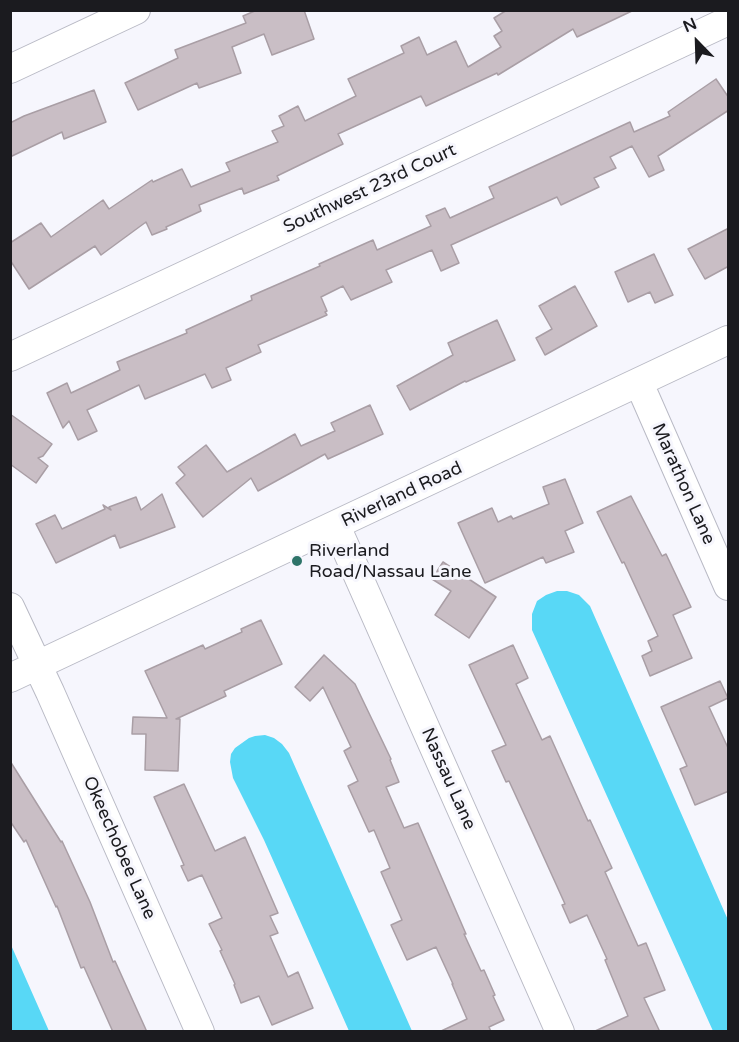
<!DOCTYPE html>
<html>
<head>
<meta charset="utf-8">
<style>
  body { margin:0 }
  #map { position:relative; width:739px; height:1042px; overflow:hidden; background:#f6f6fd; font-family:"Varela Round",sans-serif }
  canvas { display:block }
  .frame { position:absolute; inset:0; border:12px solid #1b1b1f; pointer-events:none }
  .north { position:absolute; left:667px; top:12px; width:60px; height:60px; -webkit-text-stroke:4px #f6f6fd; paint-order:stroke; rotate:337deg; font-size:16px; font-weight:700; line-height:24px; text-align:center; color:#1b1b1f }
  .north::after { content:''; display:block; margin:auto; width:21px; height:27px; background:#1b1b1f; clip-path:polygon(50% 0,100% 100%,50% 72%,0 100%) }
</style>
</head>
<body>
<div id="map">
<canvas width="739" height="1042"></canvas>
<div class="frame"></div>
<div class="north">N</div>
</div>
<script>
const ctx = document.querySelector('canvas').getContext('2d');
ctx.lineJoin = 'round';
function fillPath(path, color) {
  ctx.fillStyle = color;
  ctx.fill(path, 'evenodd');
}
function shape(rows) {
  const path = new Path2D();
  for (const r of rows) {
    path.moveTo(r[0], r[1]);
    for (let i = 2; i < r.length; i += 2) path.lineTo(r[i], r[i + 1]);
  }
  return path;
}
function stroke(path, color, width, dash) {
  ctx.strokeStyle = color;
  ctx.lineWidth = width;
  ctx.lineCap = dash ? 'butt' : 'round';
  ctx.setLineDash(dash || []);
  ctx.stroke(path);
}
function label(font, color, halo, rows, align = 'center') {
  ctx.font = font + ' "Varela Round",sans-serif';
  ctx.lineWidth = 6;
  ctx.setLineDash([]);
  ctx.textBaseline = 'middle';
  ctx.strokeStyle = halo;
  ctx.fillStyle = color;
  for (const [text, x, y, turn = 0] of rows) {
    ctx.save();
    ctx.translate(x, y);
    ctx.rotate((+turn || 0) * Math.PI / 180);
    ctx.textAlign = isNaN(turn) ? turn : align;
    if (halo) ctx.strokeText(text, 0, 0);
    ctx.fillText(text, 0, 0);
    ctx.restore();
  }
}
const water = shape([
  [557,591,567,591,579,595,590,606,728,920,728,1031,713,1031,532,630,532,614,537,601,546,595],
  [265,735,274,738,282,744,289,753,412,1031,349,1031,264,840,233,778,230,762,231,754,235,748,249,738,255,736],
  [10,945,11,945,49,1031,11,1031]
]);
const building = shape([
  [257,10,304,10,314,39,272,55,264,34,232,47,241,73,199,88,197,83,138,110,125,83,178,58,175,50,246,23,243,16,257,10],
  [507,10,634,10,577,37,573,29,498,75,497,73,426,106,421,96,338,134,343,144,277,176,279,180,244,194,242,188,199,205,201,211,166,227,167,229,152,235,146,222,101,255,95,246,29,289,10,260,10,243,41,223,51,237,103,200,109,209,152,180,153,182,182,169,191,187,230,171,226,163,278,142,272,131,284,126,279,116,298,106,305,121,356,96,348,79,404,53,401,46,419,37,427,55,456,41,468,67,501,47,494,36,502,31,494,18,507,10],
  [716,79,729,98,729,110,658,156,664,170,649,177,632,146,610,157,616,168,594,178,599,187,561,205,557,197,451,245,459,263,441,271,432,250,386,270,392,282,351,300,343,286,321,297,327,311,325,312,327,315,258,345,261,352,226,368,231,380,212,388,205,374,145,399,139,385,87,410,97,431,78,440,69,421,63,428,47,393,67,383,71,393,120,370,117,362,187,333,186,330,252,300,251,296,320,266,319,264,373,240,377,250,431,226,426,216,445,208,450,218,494,198,489,187,630,122,634,132,670,116,668,112,716,79],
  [94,90,106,122,64,139,62,132,10,157,10,123,24,116,94,90],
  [729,228,729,266,705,279,688,249,729,228],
  [654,254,673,295,655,303,650,292,628,302,615,272,654,254],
  [575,286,597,326,545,355,536,338,552,329,539,306,575,286],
  [497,320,515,360,466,382,465,381,410,410,397,386,453,355,448,343,497,320],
  [370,405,383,434,328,459,325,454,258,491,251,478,203,517,176,483,185,475,178,467,206,445,227,472,295,434,301,446,335,431,331,423,370,405],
  [10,414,52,444,43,456,38,458,48,466,36,483,10,464,10,414],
  [565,479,583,523,565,531,574,552,546,563,543,557,485,583,458,523,492,508,498,522,511,516,513,519,549,504,543,487,565,479],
  [162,494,175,527,120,548,115,535,56,563,36,524,55,515,62,529,105,509,103,505,111,510,109,507,136,497,141,510,162,494],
  [631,496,662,556,666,554,691,607,673,615,692,658,650,676,642,656,652,651,648,641,658,636,624,562,622,563,597,512,631,496],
  [443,562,496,597,469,638,435,615,451,591,432,579,443,562],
  [261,620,282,664,224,691,226,696,176,719,180,719,178,771,145,770,146,734,132,734,133,717,167,718,145,671,203,645,205,649,242,632,241,629,261,620],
  [513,645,528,678,516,684,542,740,550,736,588,821,590,820,612,868,605,872,638,946,646,943,665,990,644,998,660,1032,593,1032,628,1016,605,960,607,959,587,915,570,923,562,905,565,904,531,829,509,781,506,782,492,751,506,745,469,665,513,645],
  [324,655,355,684,391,759,390,760,399,782,386,787,404,828,418,823,466,934,464,934,481,971,484,970,495,995,493,996,504,1020,489,1027,491,1032,439,1032,467,1019,452,984,453,984,436,947,407,960,391,925,402,920,381,872,390,868,374,830,369,832,348,786,358,781,344,751,351,747,323,687,310,701,295,687,324,655],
  [720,681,728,698,709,707,729,750,729,791,695,805,680,769,687,766,661,707,720,681],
  [10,761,61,842,62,841,90,902,113,962,115,961,147,1032,113,1032,84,967,81,968,57,906,56,907,26,840,24,842,10,821,10,761],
  [184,784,215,851,245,837,278,913,270,916,278,933,270,936,288,977,298,972,313,1008,272,1025,259,996,241,1003,234,985,235,984,220,951,222,950,209,924,222,918,202,875,188,881,181,866,184,865,154,797,184,784]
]);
const minor = shape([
  [10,69,136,10],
  [10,357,728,21],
  [639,383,728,586],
  [336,526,560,1032],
  [10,607,50,692,200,1032],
  [10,678,728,340]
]);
const markers = [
  [297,561,6,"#2e7469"]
];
const streetNames = [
  ["Southwest 23rd Court",370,189,-25],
  ["Marathon Lane",683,484,66],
  ["Riverland Road",402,495,-25],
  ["Nassau Lane",448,779,66],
  ["Okeechobee Lane",119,848,66]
];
const poiNames = [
  ["Riverland",309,551],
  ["Road/Nassau Lane",309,572]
];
fillPath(water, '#58d8f6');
fillPath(building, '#c9bec5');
stroke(building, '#a99ea5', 1.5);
stroke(minor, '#b9bac5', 30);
stroke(minor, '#fff', 28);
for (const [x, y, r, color] of markers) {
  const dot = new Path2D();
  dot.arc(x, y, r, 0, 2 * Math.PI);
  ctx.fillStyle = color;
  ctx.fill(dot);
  stroke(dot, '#f6f6fd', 2);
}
label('18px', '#1b1b1f', '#f6f6fd', streetNames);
label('18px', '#1b1b1f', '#f6f6fd', poiNames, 'left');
</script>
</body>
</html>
